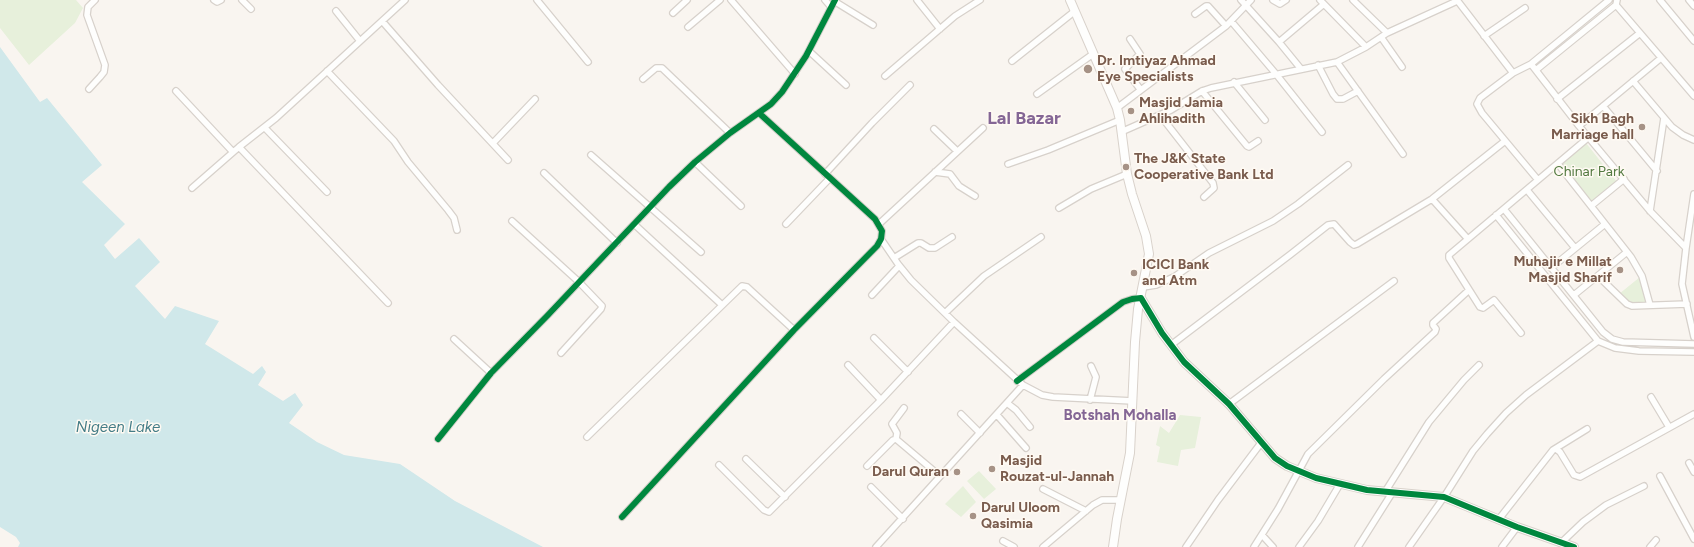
<!DOCTYPE html>
<html>
<head>
<meta charset="utf-8">
<style>
  body { margin:0 }
  canvas { display:block; background:#f9f5f0 }
</style>
</head>
<body>
<canvas width="1694" height="547"></canvas>
<script>
const ctx = document.querySelector('canvas').getContext('2d');
ctx.lineJoin = 'round';
function fillPath(path, color) {
  ctx.fillStyle = color;
  ctx.fill(path, 'evenodd');
}
function shape(rows) {
  const path = new Path2D();
  for (const r of rows) {
    path.moveTo(r[0], r[1]);
    for (let i = 2; i < r.length; i += 2) path.lineTo(r[i], r[i + 1]);
  }
  return path;
}
function stroke(path, color, width, dash) {
  ctx.strokeStyle = color;
  ctx.lineWidth = width;
  ctx.lineCap = dash ? 'butt' : 'round';
  ctx.setLineDash(dash || []);
  ctx.stroke(path);
}
function label(font, color, halo, rows, align = 'center') {
  ctx.font = font + ' Figtree,sans-serif';
  ctx.lineWidth = 3;
  ctx.setLineDash([]);
  ctx.textBaseline = 'middle';
  ctx.strokeStyle = halo;
  ctx.fillStyle = color;
  for (const [text, x, y, turn = 0] of rows) {
    ctx.save();
    ctx.translate(x, y);
    ctx.rotate((+turn || 0) * Math.PI / 180);
    ctx.textAlign = isNaN(turn) ? turn : align;
    if (halo) ctx.strokeText(text, 0, 0);
    ctx.fillText(text, 0, 0);
    ctx.restore();
  }
}
const green = shape([
  [0,0,76,0,83,8,75,23,29,65,0,28],
  [1586,143,1617,182,1592,202,1561,164],
  [1640,277,1647,302,1629,303,1619,294],
  [1180,415,1201,417,1195,448,1181,450,1178,466,1157,462,1160,447,1156,445,1160,426,1169,433],
  [979,471,996,489,984,499,967,481],
  [963,486,976,502,961,517,945,504]
]);
const water = shape([
  [0,47,40,102,47,98,102,165,82,182,125,224,104,245,115,259,139,238,160,262,135,286,165,319,175,306,219,321,205,344,253,374,262,366,266,372,258,385,283,401,295,393,303,405,289,423,317,442,344,455,400,464,455,501,543,547,18,547,20,543,16,537,0,527]
]);
const street = shape([
  [214,0,217,2,221,0],
  [242,0,251,9],
  [537,0,588,62],
  [731,0,795,74],
  [825,0,831,7],
  [917,0,940,29],
  [1241,0,1279,42,1301,69],
  [1273,0,1280,4,1286,0],
  [1320,0,1366,47],
  [1353,0,1387,33],
  [1457,0,1513,73],
  [1660,0,1694,41],
  [1689,0,1694,6],
  [834,1,873,25],
  [1616,5,1694,96],
  [336,11,360,41],
  [673,13,687,0],
  [1195,14,1206,6,1208,6,1226,26],
  [382,21,438,85,508,160],
  [1231,21,1276,74,1322,132],
  [688,27,720,0],
  [1484,36,1525,8],
  [1381,37,1402,67],
  [1130,39,1140,54,1125,69,1140,89],
  [1279,42,1324,4],
  [809,51,846,85],
  [1012,61,1075,11],
  [1337,62,1403,154],
  [1531,64,1609,0],
  [1318,65,1333,94,1337,99,1343,99,1358,91],
  [1536,70,1616,5,1617,0],
  [327,71,394,141,408,162,448,210,454,218,457,230],
  [885,76,955,16,980,0],
  [643,79,656,68,662,68,730,133],
  [1633,81,1672,127,1683,135,1694,140],
  [1234,82,1265,120],
  [89,89,100,77,104,72,105,65,87,15,88,7,95,0],
  [176,91,233,152],
  [1202,91,1247,146,1249,147,1258,141],
  [1037,94,1093,54],
  [1557,99,1640,33],
  [1603,106,1657,171],
  [1117,108,1226,26,1251,0],
  [1160,115,1213,183,1214,188,1204,197],
  [1579,126,1661,58],
  [265,128,327,192],
  [934,129,957,151],
  [1121,132,1171,110,1202,91,1211,88,1337,62,1366,47,1387,33,1457,1],
  [493,143,535,99],
  [239,147,388,303],
  [591,155,701,252],
  [695,162,741,206],
  [1008,164,1048,150,1120,120],
  [1558,164,1631,257,1642,276,1650,305],
  [935,172,950,174,959,186,975,196],
  [544,173,617,243],
  [825,174,872,123,910,85],
  [1538,180,1482,113,1477,104,1480,98,1513,73,1531,64,1579,126,1650,211,1686,248,1682,284,1694,337],
  [192,188,239,147,276,118,405,0],
  [1527,190,1575,248],
  [1432,199,1467,238],
  [1591,206,1624,179],
  [1059,208,1091,189,1127,174],
  [1504,209,1603,332,1612,339,1623,342,1694,344],
  [1650,211,1664,118],
  [1496,215,1598,341,1615,348,1639,351,1694,352],
  [512,221,579,282,602,306,601,309,561,353],
  [634,224,722,305],
  [786,224,830,178],
  [879,224,983,128],
  [881,239,898,264,911,280,954,322,1023,385,1042,395,1053,397,1133,401],
  [1686,248,1694,194],
  [894,258,918,243,921,243,929,248,935,248,952,237],
  [1551,268,1605,224],
  [1598,276,1627,304,1632,306,1687,304],
  [1143,287,1156,285,1174,277,1209,253,1273,221,1298,204,1348,165],
  [872,295,899,266],
  [1574,295,1627,252],
  [945,313,984,276,1041,237],
  [1521,333,1494,300,1483,308,1480,307,1449,258,1449,255,1589,137],
  [874,338,908,372],
  [454,339,491,373],
  [1171,345,1291,254,1328,225,1334,224,1350,242,1354,245,1357,244,1432,199,1505,141],
  [848,365,881,400],
  [1017,381,1123,302,1132,299,1141,298],
  [1651,397,1669,427],
  [1090,400,1096,377,1091,366],
  [1007,403,1016,410,1030,427],
  [1229,404,1394,281],
  [961,414,980,433],
  [997,415,1026,448],
  [587,437,742,286,747,287,794,330],
  [438,439,491,373,547,316,669,187,695,162,730,133,771,104,782,92,806,56,835,0],
  [896,439,897,433,892,424,904,408],
  [1556,449,1560,452,1574,475,1580,477,1694,414],
  [746,459,785,497],
  [1689,463,1694,472],
  [719,465,764,510,769,512,881,400,954,322],
  [867,466,893,440,896,439,940,476],
  [1660,476,1694,539],
  [871,487,903,519],
  [1043,489,1086,511],
  [1385,492,1429,422,1464,380,1479,365],
  [622,517,794,330,877,246,881,239,882,231,875,219,759,113],
  [1499,519,1553,450,1587,429],
  [1262,535,1273,547],
  [1003,541,1014,547],
  [1562,542,1583,522,1606,505,1644,486],
  [876,547,1023,385],
  [1043,547,1093,505,1102,500,1121,500],
  [1186,547,1218,500,1261,443],
  [1254,547,1278,509,1308,454,1384,379,1435,332,1436,329,1433,325,1433,323,1469,290],
  [1299,547,1318,521,1340,484],
  [1358,547,1392,493],
  [1409,547,1444,497,1473,451,1487,434,1506,413,1526,395,1598,341],
  [1502,547,1517,527],
  [1650,547,1656,540]
]);
const secondary = shape([
  [1070,0,1117,108,1120,120,1127,174,1132,194,1146,236,1149,254,1138,309,1135,342,1130,453,1117,519,1113,547],
  [1141,298,1162,333,1184,362,1229,404,1275,458,1287,466,1316,478,1367,490,1444,497,1517,527,1574,547]
]);
const cycleway = shape([
  [1017,381,1123,302,1132,299,1141,298,1162,333,1184,362,1229,404,1275,458,1287,466,1316,478,1367,490,1444,497,1517,527,1574,547],
  [438,439,491,373,547,316,669,187,695,162,730,133,771,104,782,92,806,56,835,0],
  [622,517,794,330,877,246,881,239,882,231,875,219,759,113]
]);
const markers = [
  [1088,69,5,"#a69286"],
  [1131,111,4,"#a69286"],
  [1642,127,4,"#a69286"],
  [1126,167,4,"#a69286"],
  [1620,270,4,"#a69286"],
  [1134,273,4,"#a69286"],
  [992,469,4,"#a69286"],
  [957,472,4,"#a69286"],
  [973,516,4,"#a69286"]
];
const poiNames = [
  ["Dr. Imtiyaz Ahmad",1097,61],
  ["Eye Specialists",1097,77],
  ["Masjid Jamia",1139,103],
  ["Ahlihadith",1139,119],
  ["Sikh Bagh",1634,119,"right"],
  ["Marriage hall",1634,135,"right"],
  ["The J&K State",1134,159],
  ["Cooperative Bank Ltd",1134,175],
  ["Muhajir e Millat",1612,262,"right"],
  ["Masjid Sharif",1612,278,"right"],
  ["ICICI Bank",1142,265],
  ["and Atm",1142,281],
  ["Masjid",1000,461],
  ["Rouzat-ul-Jannah",1000,477],
  ["Darul Quran",949,472,"right"],
  ["Darul Uloom",981,508],
  ["Qasimia",981,524]
];
const parkNames = [
  ["Chinar Park",1589,172]
];
const neighbourhoodNames = [
  ["Botshah Mohalla",1120,416]
];
const waterNames = [
  ["Nigeen Lake",118,428]
];
const districtNames = [
  ["Lal Bazar",1024,119]
];
fillPath(green, '#e7f0db');
fillPath(water, '#d0e8ea');
stroke(street, '#d7d1cb', 8);
stroke(secondary, '#d9d2cb', 10);
stroke(street, '#fefefd', 5.5);
stroke(secondary, '#fefefd', 8);
stroke(cycleway, '#00873e', 6);
for (const [x, y, r, color] of markers) {
  const dot = new Path2D();
  dot.arc(x, y, r, 0, 2 * Math.PI);
  ctx.fillStyle = color;
  ctx.fill(dot);
  stroke(dot, '#fffaf3', 1.5);
}
label('bold 14px', '#7a5c4d', '#fffaf3', poiNames, 'left');
label('14px', '#537a41', '#fffaf3', parkNames);
label('bold 15px', '#846695', '#fffaf3', neighbourhoodNames);
label('italic 15px', '#437c86', '#fffaf3', waterNames);
label('bold 18px', '#846695', '#fffaf3', districtNames);
</script>
</body>
</html>
